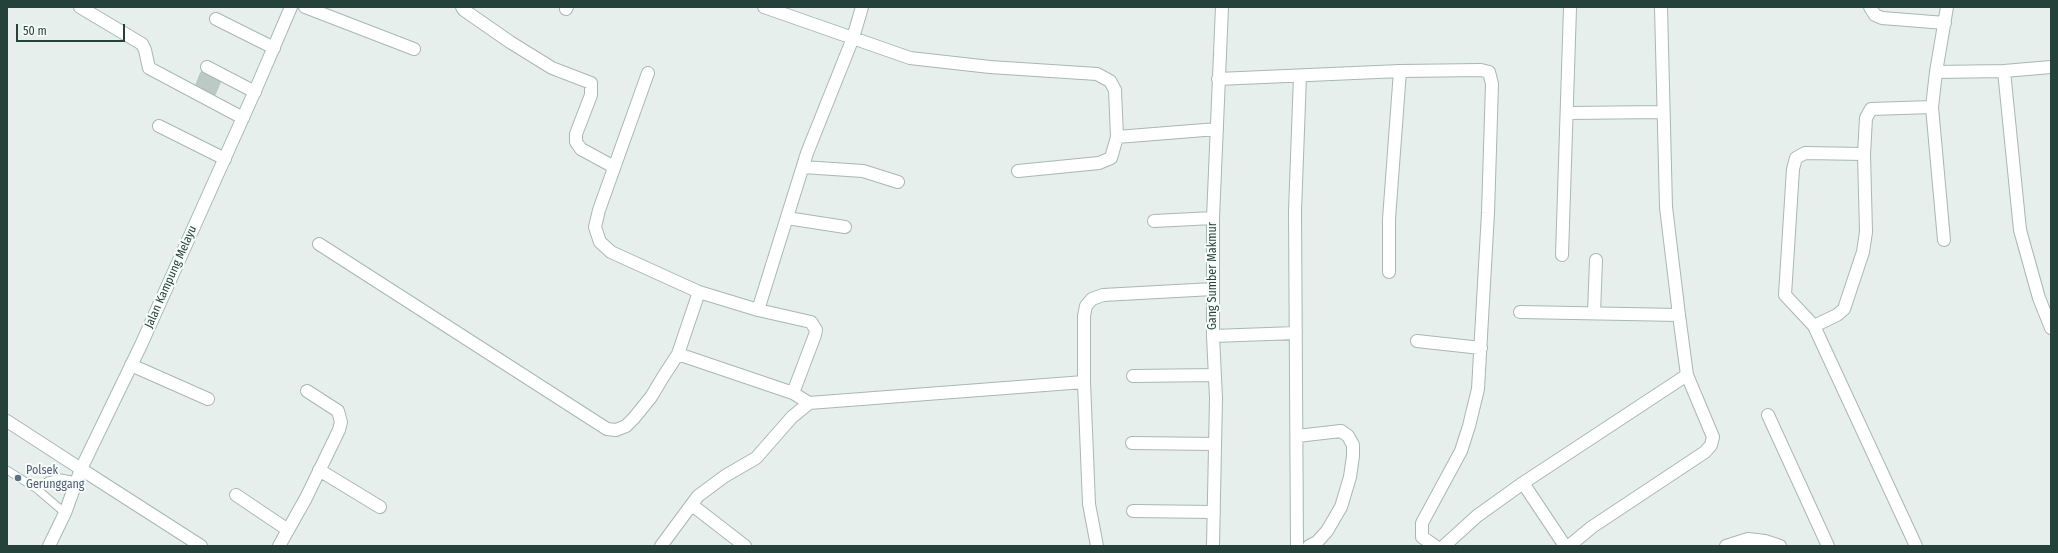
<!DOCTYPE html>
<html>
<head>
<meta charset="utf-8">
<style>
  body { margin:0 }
  #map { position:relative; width:2058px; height:553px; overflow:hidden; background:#e6efeb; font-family:"Fira Sans Condensed",sans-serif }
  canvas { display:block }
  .frame { position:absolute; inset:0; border:8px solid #24423a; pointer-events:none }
  .scale { position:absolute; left:16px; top:24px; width:109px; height:18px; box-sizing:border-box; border:2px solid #24423a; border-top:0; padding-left:5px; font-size:12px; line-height:14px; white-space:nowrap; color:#24423a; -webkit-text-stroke:3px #f7fbf9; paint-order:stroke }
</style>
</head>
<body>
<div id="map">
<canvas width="2058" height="553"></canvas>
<div class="frame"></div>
<div class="scale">50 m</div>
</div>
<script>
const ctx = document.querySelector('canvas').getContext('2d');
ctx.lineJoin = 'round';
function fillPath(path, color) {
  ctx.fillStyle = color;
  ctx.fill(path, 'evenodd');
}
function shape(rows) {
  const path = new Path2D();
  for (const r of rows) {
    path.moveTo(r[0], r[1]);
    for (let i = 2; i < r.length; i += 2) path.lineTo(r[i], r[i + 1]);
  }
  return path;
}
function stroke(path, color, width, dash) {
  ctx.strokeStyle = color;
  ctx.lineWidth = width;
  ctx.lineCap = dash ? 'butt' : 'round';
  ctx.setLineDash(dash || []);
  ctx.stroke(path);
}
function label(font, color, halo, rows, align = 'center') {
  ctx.font = font + ' "Fira Sans Condensed",sans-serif';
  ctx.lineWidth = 4;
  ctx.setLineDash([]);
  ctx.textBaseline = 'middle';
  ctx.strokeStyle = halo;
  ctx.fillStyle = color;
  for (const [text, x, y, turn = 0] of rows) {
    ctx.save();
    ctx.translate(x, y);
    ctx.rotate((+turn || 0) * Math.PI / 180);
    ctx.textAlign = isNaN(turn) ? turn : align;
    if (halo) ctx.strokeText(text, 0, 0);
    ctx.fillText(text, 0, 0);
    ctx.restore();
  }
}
const shadow = shape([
  [203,69,221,76,214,95,211,98,193,91,200,73]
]);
const building = shape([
  [203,68,223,76,215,95,195,88,203,68]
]);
const service = shape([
  [7,470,37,489,65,513],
  [37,489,48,481,61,478,76,481]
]);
const minor = shape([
  [80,7,142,44,145,50,149,68,243,118],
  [305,7,414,49],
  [462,7,464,10,510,42,552,68,591,83,591,95,576,134,576,142,581,149,614,167],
  [764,7,910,58,990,67,1097,74,1110,81,1115,90,1117,137,1111,158,1099,163,1018,171],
  [1870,7,1875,15,1882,18,1945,23],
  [566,9,567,7],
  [216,19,274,48],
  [207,67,255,92],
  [2004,71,2020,230,2039,298,2051,328],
  [1936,72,2004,71,2051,67],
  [648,73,599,210,595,227,600,242,611,252,699,292,758,310,811,322,816,330,815,335,793,393],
  [1218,79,1400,71,1481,70,1489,72,1492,84,1488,213,1478,389,1469,426,1461,451,1422,523,1422,537,1435,546],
  [1567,113,1663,112],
  [159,126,225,159],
  [1117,137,1217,129],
  [1864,154,1805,153,1796,158,1793,169,1785,295,1814,326,1916,546],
  [803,167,863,171,898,182],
  [787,218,845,227],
  [1154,221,1213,218],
  [1944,240,1932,107,1936,72,1947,7],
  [319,244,607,429,616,430,626,426,634,418,651,397,663,377,678,354,699,292],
  [1562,255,1570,8],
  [1389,272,1389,219,1400,71],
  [758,310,807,153,853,38,862,7],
  [1520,312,1679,315],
  [1594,313,1596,260],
  [1814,326,1837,315,1844,309,1863,252,1866,232,1864,154,1866,118,1871,109,1932,107],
  [1213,336,1296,333],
  [1417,341,1481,348],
  [678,354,793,393,809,403,1084,382],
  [131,365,208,399],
  [1133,376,1215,375],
  [1768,415,1828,546],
  [7,421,81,469],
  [1297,436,1341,431,1348,436,1353,445,1353,456,1350,477,1341,507,1327,531,1317,542,1309,546],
  [1132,443,1215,444],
  [319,470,380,507],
  [1523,483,1687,375],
  [236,495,288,530],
  [692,505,745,546],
  [1133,511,1214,512],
  [279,546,306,498,339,430,341,422,338,411,307,391],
  [661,546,698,496,725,476,756,458,792,417,809,403],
  [1097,546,1089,504,1084,382,1084,316,1086,306,1092,299,1103,295,1213,289],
  [1213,546,1216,398,1213,336,1213,218,1222,7],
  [1297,546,1295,211,1300,76],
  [1444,546,1477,516,1523,483,1565,546],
  [1569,546,1592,527,1705,452,1711,445,1713,437,1687,375,1679,315,1666,207,1661,7],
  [1726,546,1748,539,1765,541,1780,546]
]);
const tertiary = shape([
  [81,469,201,546]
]);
const secondary = shape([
  [49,546,65,513,81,469,141,345,258,84,291,7]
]);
const markers = [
  [18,478,4,"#5c6f8a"]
];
const streetNames = [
  ["Gang Sumber Makmur",1213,276,-90],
  ["Jalan Kampung Melayu",171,277,-66]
];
const serviceNames = [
  ["Polsek",26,471],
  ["Gerunggang",26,485]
];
fillPath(shadow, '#0003');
fillPath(building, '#bbcac4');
stroke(building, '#b8c9c2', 1);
stroke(service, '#a8b8b2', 9);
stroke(minor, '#a8b8b2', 14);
stroke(tertiary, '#a8b8b2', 14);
stroke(secondary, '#a4bbb3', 14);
stroke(service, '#fff', 7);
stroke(minor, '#fff', 12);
stroke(tertiary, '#fff', 12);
stroke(secondary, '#fff', 12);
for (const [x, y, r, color] of markers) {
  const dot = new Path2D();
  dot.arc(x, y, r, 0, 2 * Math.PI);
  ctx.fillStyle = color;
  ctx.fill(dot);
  stroke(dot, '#f7fbf9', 1.5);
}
label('12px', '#24423a', '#f7fbf9', streetNames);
label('12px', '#4e5e75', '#f7fbf9', serviceNames, 'left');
</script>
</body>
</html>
